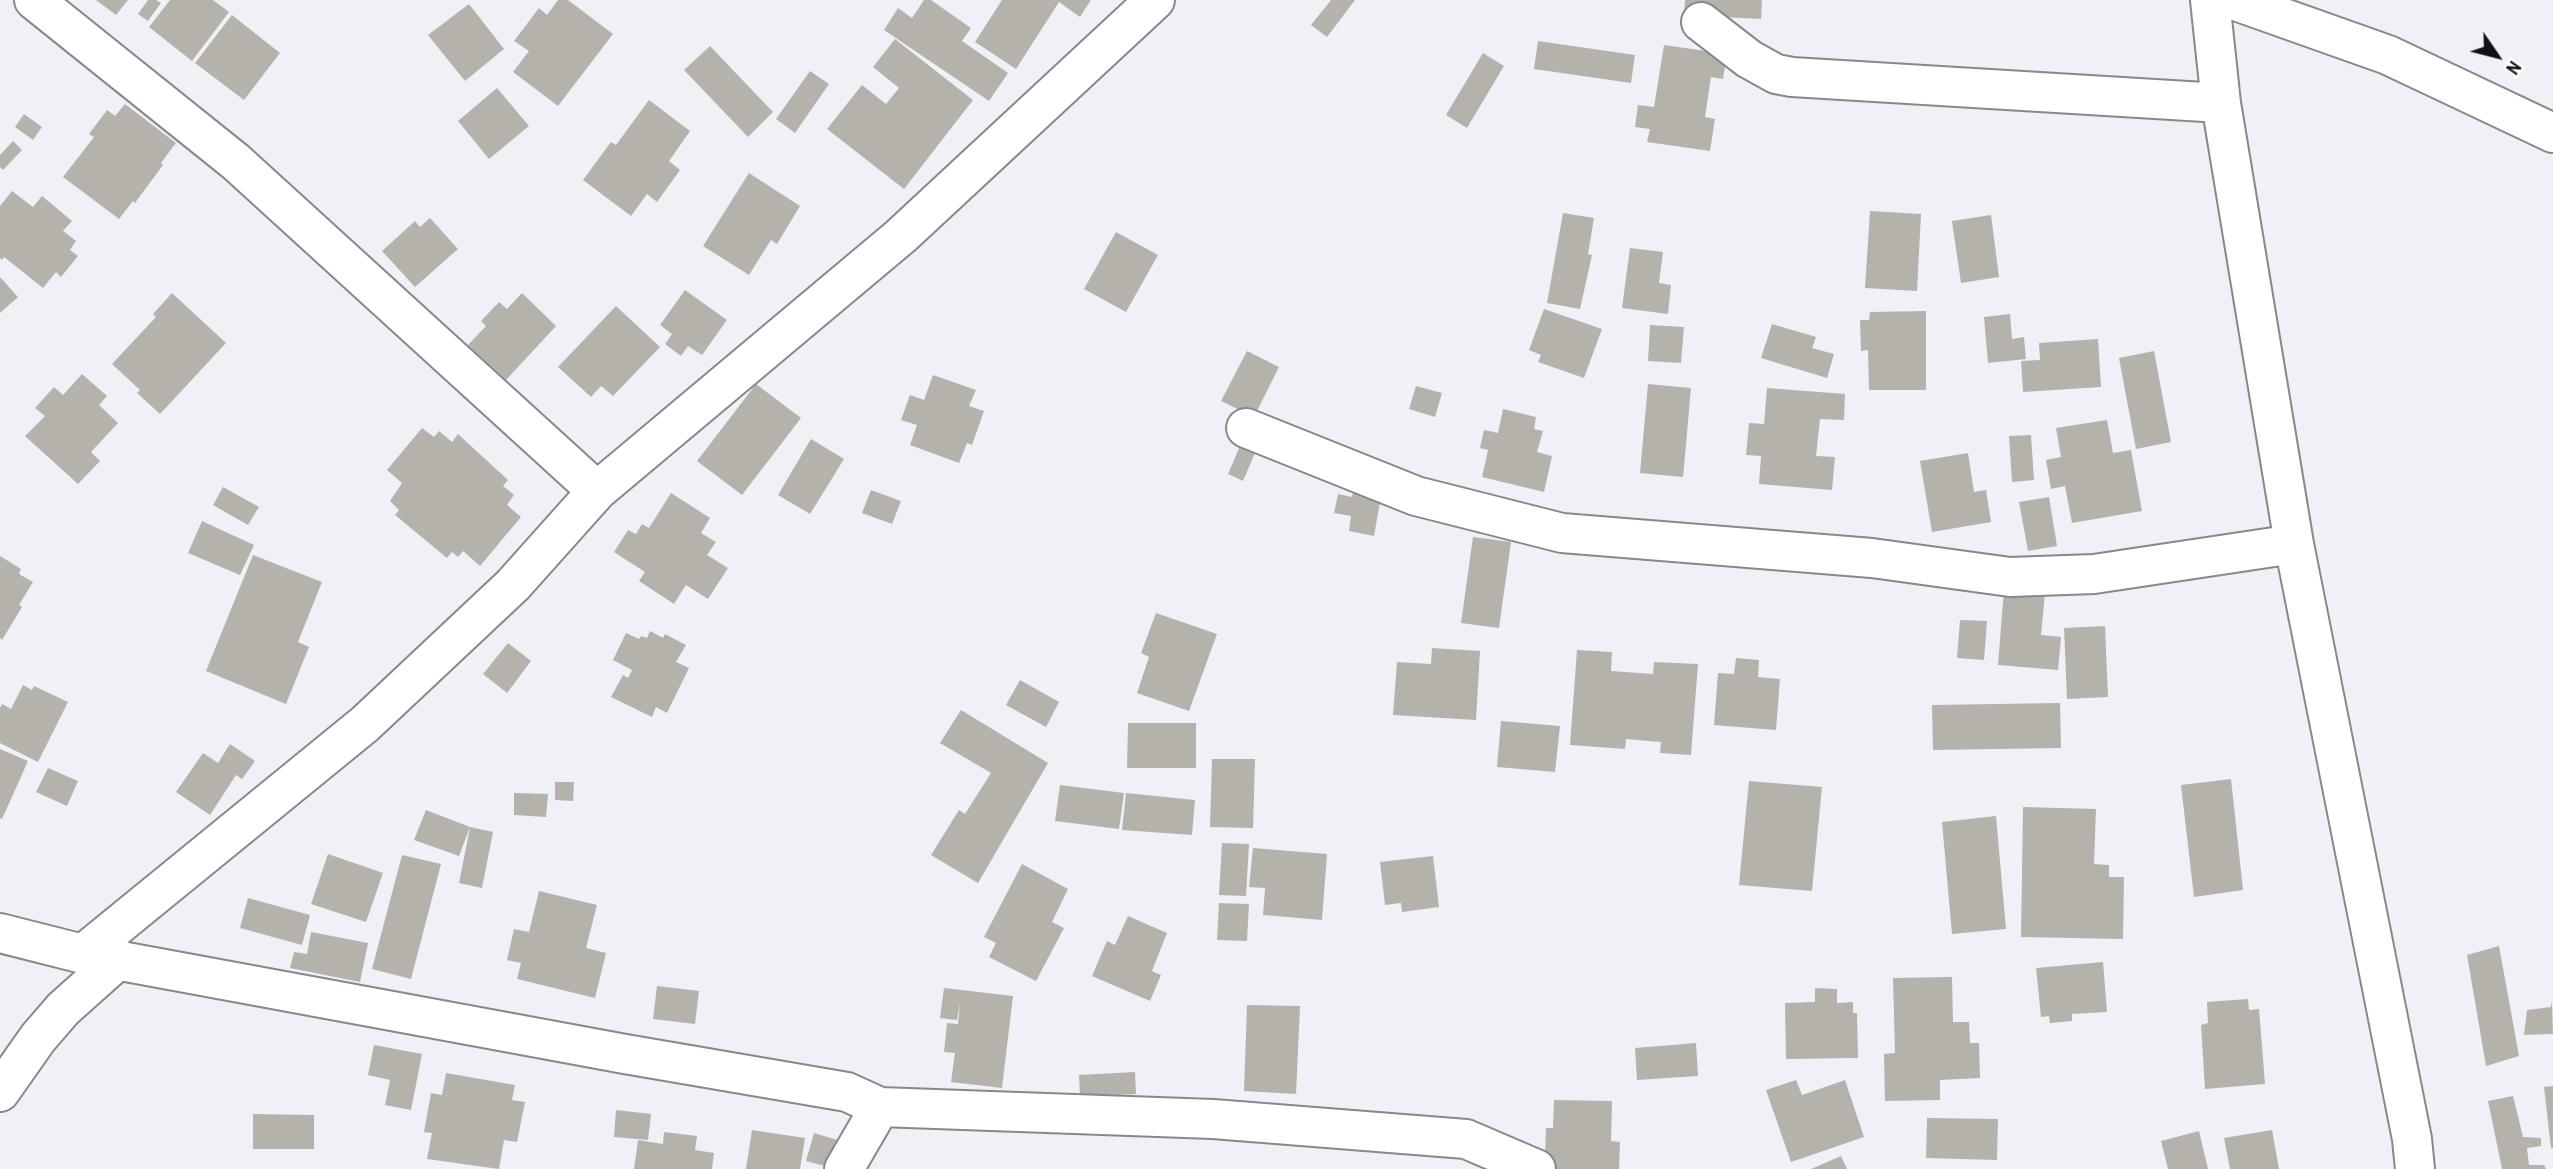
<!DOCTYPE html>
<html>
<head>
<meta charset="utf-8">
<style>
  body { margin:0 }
  #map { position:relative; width:2553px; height:1169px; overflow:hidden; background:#f0f1f7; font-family:"Archivo Narrow",sans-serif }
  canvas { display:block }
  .north { position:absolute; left:2462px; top:21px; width:70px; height:70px; -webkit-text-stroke:5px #fff; paint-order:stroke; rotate:125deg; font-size:19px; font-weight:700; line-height:28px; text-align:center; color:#121214 }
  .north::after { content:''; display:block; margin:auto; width:24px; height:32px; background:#121214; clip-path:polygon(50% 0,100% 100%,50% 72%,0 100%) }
</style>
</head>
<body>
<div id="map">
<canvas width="2553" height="1169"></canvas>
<div class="north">N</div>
</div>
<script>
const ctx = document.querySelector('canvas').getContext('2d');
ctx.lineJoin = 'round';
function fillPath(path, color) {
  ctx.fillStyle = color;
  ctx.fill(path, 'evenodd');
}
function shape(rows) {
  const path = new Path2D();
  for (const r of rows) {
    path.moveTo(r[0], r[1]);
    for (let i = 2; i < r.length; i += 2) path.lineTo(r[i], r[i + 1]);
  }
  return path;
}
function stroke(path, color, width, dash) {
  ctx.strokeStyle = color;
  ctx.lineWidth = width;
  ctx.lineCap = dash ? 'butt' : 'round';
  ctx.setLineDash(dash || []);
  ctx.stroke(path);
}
const building = shape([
  [96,0,128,0,116,15],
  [148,0,156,0,161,3,148,21,138,14],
  [170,0,213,0,229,12,192,61,149,27],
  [558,0,568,0,613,34,558,106,513,72,529,51,514,41,539,8,547,15],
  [924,0,931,0,971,28,962,41,1008,73,989,101,884,30,898,8,912,18],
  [1002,0,1091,0,1080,17,1059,2,1016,69,975,42],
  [1331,0,1355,0,1327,37,1311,25],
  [1685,0,1762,0,1761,19,1684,15],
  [469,4,504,49,465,81,428,35],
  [232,15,280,53,244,100,195,63],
  [895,39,973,100,904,189,827,129,862,85,886,104,899,88,873,67],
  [1538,41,1635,55,1631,83,1534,69],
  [1664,45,1727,54,1723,79,1711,77,1705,117,1715,119,1710,151,1647,142,1650,129,1635,127,1638,105,1654,107],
  [710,46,773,112,748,137,684,70],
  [1483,53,1504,66,1467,128,1446,115],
  [810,71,829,84,795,133,776,119],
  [497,88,529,126,489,159,458,121],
  [649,100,690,131,669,161,680,170,657,202,647,194,631,216,583,180,611,142,616,145],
  [125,104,176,143,161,163,163,165,135,203,133,201,119,219,63,177,94,137,89,134,107,110,115,116],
  [24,114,42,127,33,140,15,127],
  [13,141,22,150,3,170,0,167,0,155],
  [749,173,800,206,777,244,771,240,749,275,703,246],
  [12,191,33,207,42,196,72,221,63,231,76,241,70,250,78,256,61,277,56,272,43,288,4,257,2,260,0,258,0,206],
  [1870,211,1921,214,1917,291,1865,288],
  [1563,213,1594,218,1588,254,1592,255,1580,309,1547,303],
  [1991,215,1999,277,1961,283,1952,221],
  [430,218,458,249,415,287,382,251,415,221,420,227],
  [1116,232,1158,255,1126,312,1084,289],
  [1630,248,1663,252,1659,283,1671,285,1668,314,1622,308],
  [0,277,18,297,0,313],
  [685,290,727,320,702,355,688,346,681,356,665,344,672,334,660,325],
  [172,293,226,343,160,414,137,393,140,390,112,364,156,317,153,314],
  [522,293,556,326,506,380,468,345,486,326,481,321,499,302,507,309],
  [616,306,660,347,613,396,601,386,591,397,558,367],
  [1544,309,1602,329,1584,378,1538,362,1541,355,1529,350],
  [1926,311,1926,390,1869,390,1868,350,1861,351,1860,320,1869,320,1870,312],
  [2010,314,2012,339,2024,337,2026,359,1988,363,1984,317],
  [1772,324,1816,337,1812,348,1834,354,1827,378,1761,358],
  [1650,325,1684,327,1681,363,1648,361],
  [2098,339,2101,387,2023,392,2021,361,2040,360,2039,343],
  [1247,351,1279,367,1254,417,1221,401],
  [2154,351,2171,442,2136,449,2119,358],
  [82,374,107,396,99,405,118,423,91,452,100,461,78,484,25,436,45,416,35,408,54,387,63,395],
  [933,375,976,390,969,406,984,411,972,445,967,443,959,463,910,445,917,425,901,420,910,395,924,400],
  [756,384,801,418,742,495,697,461],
  [1648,384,1691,388,1683,477,1640,473],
  [1416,386,1442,393,1435,417,1409,409],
  [1767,388,1845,394,1844,420,1820,419,1816,456,1835,457,1832,490,1759,484,1761,456,1746,455,1749,423,1764,424],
  [1503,409,1536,417,1534,429,1543,431,1537,452,1552,456,1544,492,1482,477,1488,450,1480,448,1484,430,1498,433],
  [2107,420,2113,453,2131,450,2142,511,2072,523,2065,486,2051,489,2046,460,2061,457,2056,428],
  [422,428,434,437,439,431,452,442,458,434,508,480,503,486,514,495,507,505,521,517,480,566,463,551,458,557,452,552,447,558,395,515,399,510,390,501,402,483,387,470],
  [2031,435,2034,480,2012,482,2009,436],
  [811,439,844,459,810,514,778,495],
  [1240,446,1255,453,1243,481,1228,474],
  [1968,453,1974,492,1986,490,1991,522,1932,532,1920,461],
  [1355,480,1383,485,1374,536,1349,531,1351,516,1334,513,1338,494,1352,497],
  [223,487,259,507,248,525,213,505],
  [871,490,901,501,892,524,862,513],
  [671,493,710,518,701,533,716,542,707,555,728,568,708,599,686,585,674,604,639,581,645,572,614,552,628,530,636,534,642,524,649,528],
  [2049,497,2057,546,2028,551,2019,502],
  [202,521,254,545,240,575,188,553],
  [1473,537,1511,542,1499,628,1461,623],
  [253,555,322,582,298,642,309,647,286,704,206,671],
  [0,556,21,569,19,574,33,582,19,605,22,607,2,640,0,638],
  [2004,589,2045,593,2041,635,2061,637,2058,670,1998,665],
  [1156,613,1217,634,1189,711,1137,693,1149,657,1141,653],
  [1960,620,1987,621,1984,660,1957,658],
  [2105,626,2108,697,2067,699,2064,628],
  [650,631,663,638,665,634,686,645,676,662,689,668,667,713,656,707,652,717,611,697,623,675,628,678,632,670,613,660,626,633,639,639,641,636,647,638],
  [508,643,531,661,507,693,483,674],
  [1432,648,1480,651,1476,720,1393,715,1397,662,1431,664],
  [1577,650,1612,652,1611,671,1653,674,1654,662,1698,664,1691,755,1660,753,1661,742,1626,739,1625,749,1570,745],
  [1736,658,1759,660,1758,677,1780,679,1776,730,1714,725,1718,673,1734,674],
  [1020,680,1059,702,1046,727,1006,705],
  [23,685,32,690,34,686,68,702,38,762,0,743,0,708,2,704,11,709],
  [2060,703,2061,748,1933,750,1932,705],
  [961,710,1048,763,978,883,931,855,959,810,965,814,991,773,940,743],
  [1501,721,1560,726,1555,772,1497,767],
  [1128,723,1196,723,1196,768,1127,768],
  [230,744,255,761,242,779,236,775,210,815,176,792,203,753,218,763],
  [0,749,28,761,2,819,0,818],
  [1212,759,1255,759,1253,828,1210,827],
  [48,768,78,781,67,806,36,792],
  [2231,779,2243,890,2194,897,2181,785],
  [1749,781,1822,787,1812,891,1739,885],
  [555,782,574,782,573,801,555,800],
  [1060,785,1124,793,1119,829,1055,821],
  [514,793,548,794,546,817,514,815],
  [1126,793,1195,800,1192,835,1122,830],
  [2023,807,2096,809,2094,864,2109,865,2109,877,2124,877,2123,939,2021,937],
  [426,810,470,827,459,856,414,840],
  [1996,816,2006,929,1952,934,1942,822],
  [470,827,493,832,482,888,459,883],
  [1222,843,1249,844,1246,896,1219,895],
  [1253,848,1327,854,1322,920,1263,915,1265,888,1249,887],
  [328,854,383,873,366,922,311,904],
  [402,855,441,864,411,979,372,969],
  [1433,856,1439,907,1402,912,1401,903,1385,905,1380,862],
  [1022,864,1068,889,1052,922,1064,928,1036,981,989,957,996,943,984,937],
  [539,891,597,905,586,948,606,953,595,998,517,979,521,963,507,960,514,929,529,932],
  [248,898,310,915,302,945,240,928],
  [1219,903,1249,904,1247,941,1217,940],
  [1128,916,1167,933,1152,971,1161,975,1150,1001,1092,976,1107,941,1115,945],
  [311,932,368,943,360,982,290,968,294,952,307,954],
  [2499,946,2519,1056,2486,1066,2467,955],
  [2103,962,2107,1012,2072,1014,2072,1021,2050,1023,2049,1016,2041,1017,2036,968],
  [1952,977,1953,1022,1969,1022,1970,1043,1979,1043,1980,1078,1940,1080,1940,1100,1885,1101,1884,1054,1895,1053,1893,978],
  [657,986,699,991,695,1024,653,1019],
  [944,988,1013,996,1002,1088,951,1082,955,1053,944,1052,947,1023,958,1024,960,1003,957,1020,940,1018],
  [1815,988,1837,989,1837,1003,1853,1002,1853,1013,1857,1013,1858,1058,1786,1059,1785,1003,1815,1002],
  [2248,999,2249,1010,2259,1009,2265,1084,2205,1089,2201,1025,2208,1023,2207,1002],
  [2552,1001,2553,1034,2524,1035,2527,1010,2551,1007],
  [1247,1005,1300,1006,1296,1094,1244,1091],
  [1696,1043,1698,1076,1637,1080,1635,1048],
  [374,1045,422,1054,411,1110,385,1105,390,1080,368,1075],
  [1135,1072,1136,1094,1080,1096,1079,1075],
  [446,1073,515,1085,512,1100,525,1102,517,1142,504,1140,499,1169,427,1159,432,1133,424,1132,431,1093,442,1095],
  [1796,1080,1802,1095,1845,1080,1864,1137,1791,1162,1766,1090],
  [2553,1086,2553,1148,2551,1148,2544,1087],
  [2513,1096,2523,1137,2541,1138,2541,1146,2527,1148,2529,1165,2544,1165,2546,1169,2502,1169,2488,1101],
  [1554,1100,1612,1101,1611,1141,1620,1142,1619,1169,1553,1169,1553,1156,1545,1156,1546,1128,1553,1128],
  [616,1110,651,1114,648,1140,614,1137],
  [253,1114,314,1115,314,1149,253,1149],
  [1927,1118,1998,1119,1997,1160,1926,1158],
  [752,1130,805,1138,800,1169,746,1169],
  [2272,1130,2279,1169,2230,1169,2224,1138],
  [2199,1131,2208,1169,2168,1169,2161,1141],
  [664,1132,697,1136,695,1150,714,1153,712,1169,634,1169,638,1140,663,1144],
  [814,1133,844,1142,836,1169,806,1161],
  [1841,1156,1847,1169,1811,1169]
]);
const street = shape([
  [34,0,236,162,597,491],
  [2210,0,2221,103,2294,544,2412,1139,2415,1169],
  [2233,0,2388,55,2553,133],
  [1701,22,1749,59,1776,74,1792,77,2221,103],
  [1246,428,1416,496,1562,533,1872,558,2010,577,2094,574,2294,544],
  [0,933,83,954,625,1054,847,1092,880,1107,1213,1119,1466,1139,1536,1169],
  [83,954,365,724,513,585,597,491,901,236,1155,0],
  [0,1092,38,1038,63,1009,119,959],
  [844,1169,880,1107]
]);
fillPath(building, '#b5b2ac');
stroke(street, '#87878d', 42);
stroke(street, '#fff', 38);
</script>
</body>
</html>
